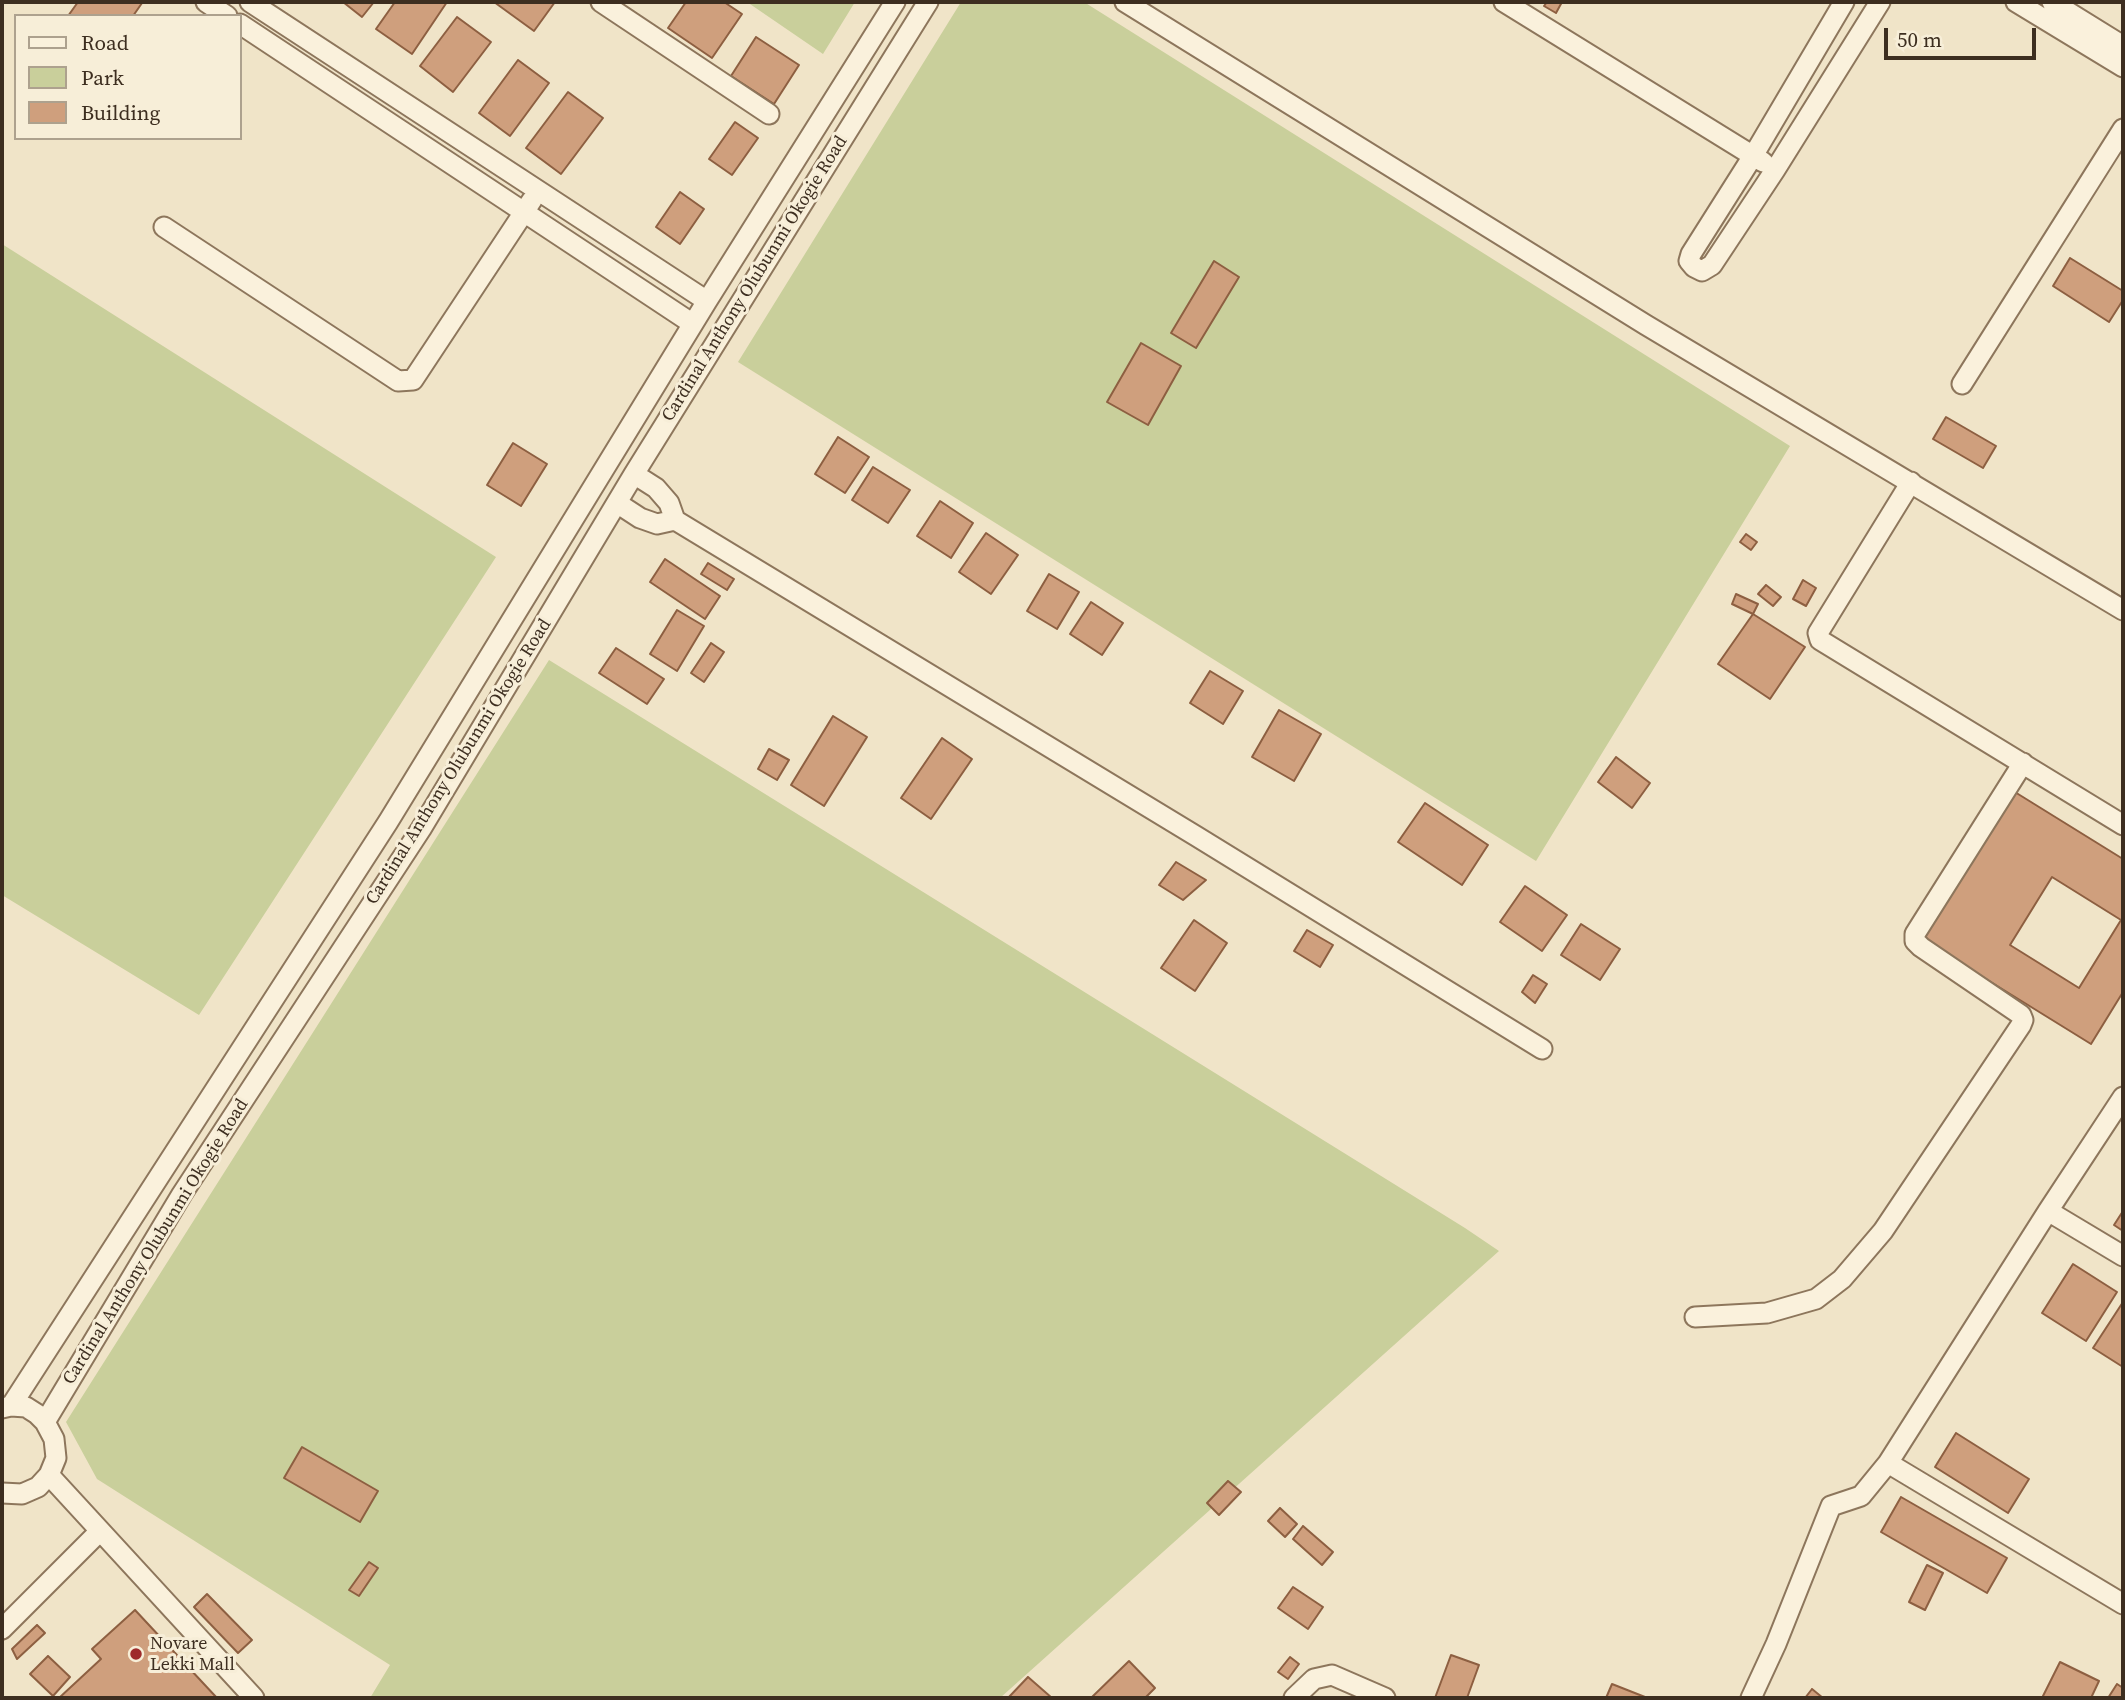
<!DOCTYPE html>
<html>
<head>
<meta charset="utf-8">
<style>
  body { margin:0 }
  #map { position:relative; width:2125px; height:1700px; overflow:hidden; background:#f0e4c8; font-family:"Source Serif 4",serif }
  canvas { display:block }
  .frame { position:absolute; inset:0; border:4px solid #3d2e20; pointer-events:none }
  .legend { position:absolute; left:14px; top:14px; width:228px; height:126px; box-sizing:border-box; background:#f7eed8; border:2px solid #ada18e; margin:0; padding:9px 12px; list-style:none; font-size:21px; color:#3d2e20 }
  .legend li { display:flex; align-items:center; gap:14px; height:35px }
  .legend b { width:35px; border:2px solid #ada18e }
  .scale { position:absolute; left:1884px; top:28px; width:152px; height:32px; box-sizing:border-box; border:4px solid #3d2e20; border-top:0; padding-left:9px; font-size:21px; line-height:24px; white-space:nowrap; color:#3d2e20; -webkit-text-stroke:5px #f7eed8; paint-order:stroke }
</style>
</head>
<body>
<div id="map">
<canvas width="2125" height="1700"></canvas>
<div class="frame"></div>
<ul class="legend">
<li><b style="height:9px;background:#faf1dc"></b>Road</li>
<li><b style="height:19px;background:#c9cf9b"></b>Park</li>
<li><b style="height:19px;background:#cf9f7d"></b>Building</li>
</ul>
<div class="scale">50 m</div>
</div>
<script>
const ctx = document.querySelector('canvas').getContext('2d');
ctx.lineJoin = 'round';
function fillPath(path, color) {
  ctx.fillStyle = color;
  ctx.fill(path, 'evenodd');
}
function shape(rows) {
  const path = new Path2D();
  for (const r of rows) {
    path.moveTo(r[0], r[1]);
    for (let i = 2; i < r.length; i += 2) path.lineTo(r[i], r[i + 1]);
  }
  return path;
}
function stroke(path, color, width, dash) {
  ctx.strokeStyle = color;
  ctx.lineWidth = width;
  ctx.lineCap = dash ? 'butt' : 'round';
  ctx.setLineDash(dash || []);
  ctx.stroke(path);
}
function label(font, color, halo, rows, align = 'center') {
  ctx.font = font + ' "Source Serif 4",serif';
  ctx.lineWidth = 6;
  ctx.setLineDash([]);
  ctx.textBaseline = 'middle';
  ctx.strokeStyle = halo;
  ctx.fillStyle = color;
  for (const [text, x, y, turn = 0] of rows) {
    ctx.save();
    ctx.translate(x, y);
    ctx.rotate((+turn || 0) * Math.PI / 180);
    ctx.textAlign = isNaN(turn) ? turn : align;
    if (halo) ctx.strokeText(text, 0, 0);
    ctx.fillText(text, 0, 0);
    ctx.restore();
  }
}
const green = shape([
  [747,2,855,2,823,54],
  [961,2,1084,2,1790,446,1536,861,738,362],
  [2,244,496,557,199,1015,2,895],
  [549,660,1465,1228,1499,1251,1000,1698,370,1698,390,1665,97,1479,66,1422]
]);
const building = shape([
  [78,2,141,2,142,3,133,16,68,16,78,2],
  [343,2,374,2,362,17,343,2],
  [395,2,447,2,412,54,376,29,395,2],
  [494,2,555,2,534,31,494,2],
  [686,2,724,2,742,14,712,58,668,28,686,2],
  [1547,2,1562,2,1556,13,1544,6,1547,2],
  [457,17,491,42,453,92,420,66,457,17],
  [756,37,799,65,774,104,731,76,756,37],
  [518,60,549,83,510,136,479,113,518,60],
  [568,92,603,118,561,174,526,148,568,92],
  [735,122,758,138,732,175,709,159,735,122],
  [680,192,704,209,680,244,656,227,680,192],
  [2070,258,2123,291,2123,300,2109,322,2053,286,2070,258],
  [1214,261,1239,277,1196,348,1171,333,1214,261],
  [1141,343,1181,366,1148,425,1107,402,1141,343],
  [1946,417,1996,446,1983,468,1933,439,1946,417],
  [838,437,869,457,845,493,815,474,838,437],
  [513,443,547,464,521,506,487,485,513,443],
  [873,467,910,490,888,523,852,500,873,467],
  [940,501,973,523,951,558,917,536,940,501],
  [986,533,1018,555,991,594,959,572,986,533],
  [1746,534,1757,542,1751,550,1740,542,1746,534],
  [665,559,720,596,705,619,650,582,665,559],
  [708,563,734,579,727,590,701,574,708,563],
  [1049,574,1079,592,1057,629,1027,611,1049,574],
  [1803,580,1816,588,1806,606,1793,599,1803,580],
  [1766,585,1781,597,1773,606,1758,594,1766,585],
  [1736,594,1758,604,1753,614,1732,604,1736,594],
  [1091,602,1123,623,1102,655,1070,634,1091,602],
  [677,610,704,626,677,671,650,654,677,610],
  [1753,614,1805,647,1770,699,1718,664,1753,614],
  [711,643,724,652,704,682,691,673,711,643],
  [616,648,664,679,647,704,599,673,616,648],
  [1210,671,1243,691,1223,724,1190,703,1210,671],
  [1279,710,1321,734,1294,781,1252,757,1279,710],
  [833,716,867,737,824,806,791,785,833,716],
  [942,738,972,759,931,819,901,798,942,738],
  [769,749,789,760,777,780,758,769,769,749],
  [1616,757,1650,783,1632,808,1598,782,1616,757],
  [2010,789,2123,859,2123,992,2091,1044,1918,937,2010,789],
  [2052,877,2121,920,2079,988,2010,945,2052,877],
  [1425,803,1488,845,1462,885,1398,842,1425,803],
  [1176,862,1206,880,1183,900,1159,885,1176,862],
  [1525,886,1567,915,1542,951,1500,922,1525,886],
  [1194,920,1227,943,1195,991,1161,968,1194,920],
  [1581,924,1620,949,1600,980,1561,955,1581,924],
  [1307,930,1333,945,1320,967,1294,951,1307,930],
  [1533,975,1547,984,1535,1003,1522,992,1533,975],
  [2123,1211,2123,1231,2114,1225,2123,1211],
  [2073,1264,2117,1292,2086,1341,2042,1313,2073,1264],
  [2123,1302,2123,1367,2093,1348,2123,1302],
  [1956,1433,2029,1479,2008,1513,1935,1467,1956,1433],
  [302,1447,378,1491,360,1522,284,1478,302,1447],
  [1228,1481,1241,1492,1219,1515,1207,1503,1228,1481],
  [1901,1497,2007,1558,1987,1593,1881,1532,1901,1497],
  [1280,1508,1297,1524,1285,1537,1268,1521,1280,1508],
  [1303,1526,1333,1552,1322,1565,1293,1539,1303,1526],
  [369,1562,378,1568,359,1596,349,1590,369,1562],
  [1927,1565,1943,1573,1925,1610,1909,1602,1927,1565],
  [1293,1587,1323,1607,1308,1629,1278,1608,1293,1587],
  [207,1594,252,1640,238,1653,194,1607,207,1594],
  [135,1610,217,1698,59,1698,101,1659,92,1649,135,1610],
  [37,1625,45,1633,17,1659,12,1649,37,1625],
  [1451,1655,1479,1665,1467,1698,1435,1698,1451,1655],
  [48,1656,70,1677,53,1696,30,1674,48,1656],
  [1290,1657,1299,1664,1288,1679,1278,1672,1290,1657],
  [1129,1661,1155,1688,1145,1698,1091,1698,1129,1661],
  [2060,1662,2099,1681,2091,1698,2042,1698,2060,1662],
  [1028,1677,1052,1698,1008,1698,1028,1677],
  [1612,1684,1645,1697,1644,1698,1606,1698,1612,1684],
  [2117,1684,2123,1688,2123,1698,2108,1698,2117,1684],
  [1812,1689,1823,1698,1805,1698,1812,1689]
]);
const minor = shape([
  [206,2,227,16],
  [250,2,707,301],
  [601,2,769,114],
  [1125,2,1646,325,2123,610],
  [1504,2,1763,162],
  [1844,2,1753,156,1691,254,1689,261,1694,267,1702,271,1712,265,1775,170,1880,2],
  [2016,2,2123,67],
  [2052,2,2123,46],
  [240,24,693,324],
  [164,227,398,381,413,380,532,200],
  [1962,384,2123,129],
  [634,474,656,488,669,503,675,520,1196,836,1542,1049],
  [1911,482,1818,633,1820,640,2123,825],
  [617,503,640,518,657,524,675,520],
  [2048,1211,2123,1256],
  [1695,1317,1767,1313,1816,1299,1842,1279,1883,1231,2021,1025,2023,1020,2021,1015,1921,947,1915,941,1915,934,2023,763],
  [11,1406,388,822,707,301,895,2],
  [45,1422,182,1194,421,829,634,474,928,2],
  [1888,1463,2123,1604],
  [49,1475,254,1698],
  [2,1493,22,1494,38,1487,49,1475,56,1458,54,1439,45,1422,37,1414,26,1407,11,1406,2,1408],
  [2,1629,100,1531],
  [1294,1698,1314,1679,1332,1675,1385,1698],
  [1751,1698,1776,1644,1831,1506,1861,1496,1888,1463,2048,1211,2123,1097]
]);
const markers = [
  [136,1654,7,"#9e2a2b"]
];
const streetNames = [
  ["Cardinal Anthony Olubunmi Okogie Road",755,279,-58],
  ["Cardinal Anthony Olubunmi Okogie Road",459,762,-58],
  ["Cardinal Anthony Olubunmi Okogie Road",156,1242,-58]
];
const poiNames = [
  ["Novare",150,1644],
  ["Lekki Mall",150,1665]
];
fillPath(green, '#c9cf9b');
fillPath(building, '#cf9f7d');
stroke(building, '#8d5f41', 2);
stroke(minor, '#8d765c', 23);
stroke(minor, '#faf1dc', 19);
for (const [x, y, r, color] of markers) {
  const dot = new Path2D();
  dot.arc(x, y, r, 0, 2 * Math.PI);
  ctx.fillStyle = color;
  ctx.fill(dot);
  stroke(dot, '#f7eed8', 2.5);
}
label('18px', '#3d2e20', '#f7eed8', streetNames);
label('18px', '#3d2e20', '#f7eed8', poiNames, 'left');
</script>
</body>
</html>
